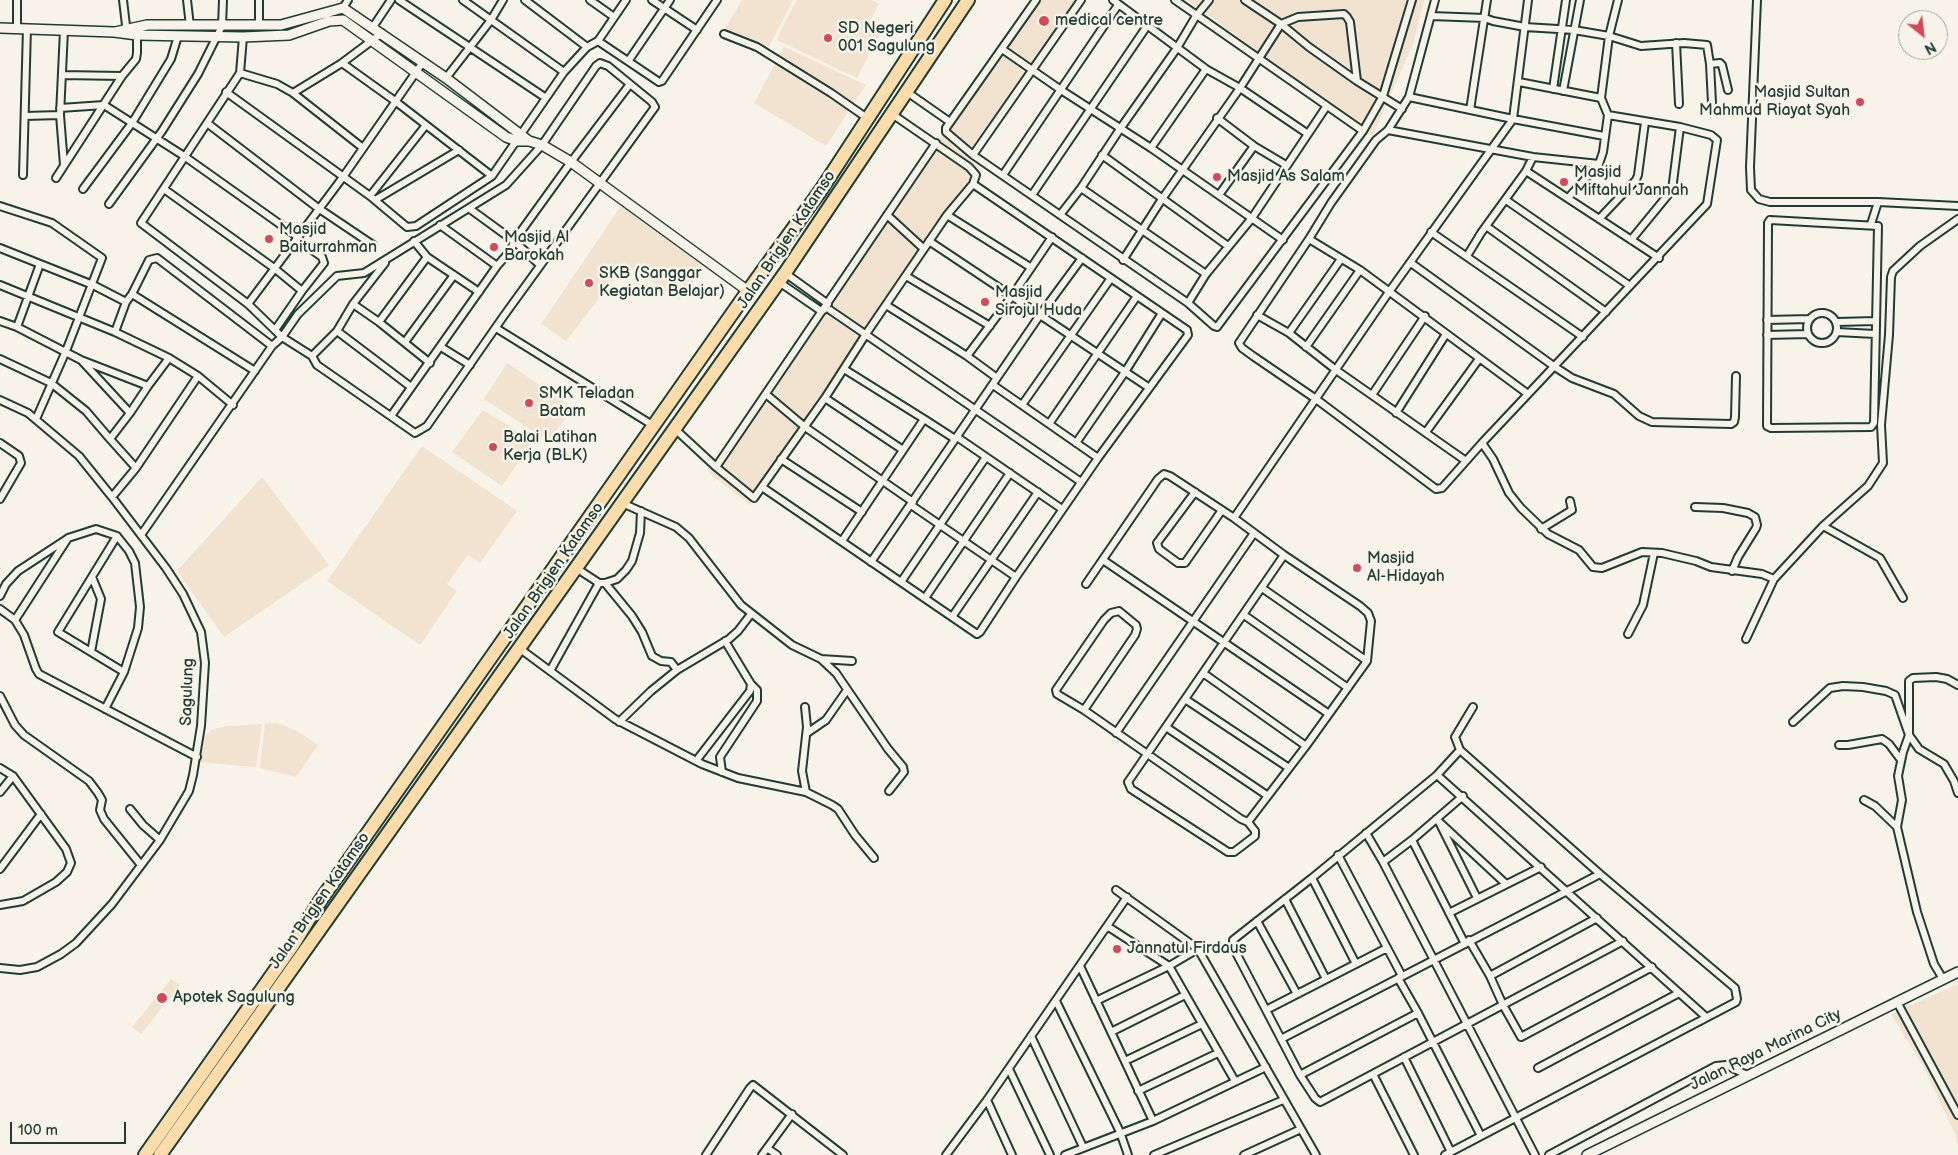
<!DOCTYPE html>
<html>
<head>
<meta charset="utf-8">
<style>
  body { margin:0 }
  #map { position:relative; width:1958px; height:1155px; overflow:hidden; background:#f7f3e8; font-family:"Balsamiq Sans",sans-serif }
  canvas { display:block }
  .north { position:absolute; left:1898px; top:10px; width:50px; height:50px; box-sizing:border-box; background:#f7f3e8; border:1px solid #a1aaa0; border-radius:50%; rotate:151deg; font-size:14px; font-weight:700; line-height:20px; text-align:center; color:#1f3d34 }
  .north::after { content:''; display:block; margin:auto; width:18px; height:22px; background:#d1495b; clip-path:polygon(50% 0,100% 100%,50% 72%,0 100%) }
  .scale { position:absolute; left:10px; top:1122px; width:116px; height:22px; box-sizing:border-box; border:2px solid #1f3d34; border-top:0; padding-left:6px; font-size:15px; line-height:18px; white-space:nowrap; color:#1f3d34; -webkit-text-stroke:4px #f7f3e8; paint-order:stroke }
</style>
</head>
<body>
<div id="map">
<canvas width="1958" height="1155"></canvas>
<div class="north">N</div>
<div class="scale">100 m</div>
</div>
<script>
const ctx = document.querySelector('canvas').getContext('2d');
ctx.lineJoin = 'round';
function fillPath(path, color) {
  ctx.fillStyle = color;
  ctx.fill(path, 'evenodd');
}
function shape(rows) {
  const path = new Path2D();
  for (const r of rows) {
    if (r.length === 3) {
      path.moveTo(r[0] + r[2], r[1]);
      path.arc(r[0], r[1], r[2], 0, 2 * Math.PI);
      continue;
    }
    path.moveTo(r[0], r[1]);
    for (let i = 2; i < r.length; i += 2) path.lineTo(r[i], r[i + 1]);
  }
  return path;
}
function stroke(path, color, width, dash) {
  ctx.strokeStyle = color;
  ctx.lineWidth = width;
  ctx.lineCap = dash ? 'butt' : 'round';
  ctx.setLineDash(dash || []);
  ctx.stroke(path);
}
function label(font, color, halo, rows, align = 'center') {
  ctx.font = font + ' "Balsamiq Sans",sans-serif';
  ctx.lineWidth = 5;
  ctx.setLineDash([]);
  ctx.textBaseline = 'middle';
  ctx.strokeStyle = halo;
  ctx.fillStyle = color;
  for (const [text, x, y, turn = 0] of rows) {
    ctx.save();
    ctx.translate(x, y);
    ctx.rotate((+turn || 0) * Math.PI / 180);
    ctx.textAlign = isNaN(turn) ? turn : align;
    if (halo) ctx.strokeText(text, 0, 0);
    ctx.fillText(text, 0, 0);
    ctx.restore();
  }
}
const built = shape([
  [742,0,793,0,769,47,724,30],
  [797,0,872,0,879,4,866,28,879,35,857,78,777,40,785,22],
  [1033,0,1076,0,966,156,982,170,750,505,709,473,941,137],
  [1187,0,1424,0,1413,44,1373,135],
  [784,47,866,85,826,146,754,103],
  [621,206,704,267,680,300,625,265,566,341,541,324],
  [507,363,574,408,548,441,484,399],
  [483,410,533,441,502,486,452,452],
  [422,446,517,511,480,563,468,555,447,584,457,591,420,645,327,581],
  [262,477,329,565,224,637,177,571],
  [277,723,297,731,318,745,296,777,260,768,265,724],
  [262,724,256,767,199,762,206,735,213,729,228,726],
  [171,979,180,985,141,1034,132,1027],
  [1958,984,1958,1145,1955,1134,1925,1070,1891,1014]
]);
const street = shape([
  [17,0,17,28],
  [123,0,127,34],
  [187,0,190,26],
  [399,0,546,98],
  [463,0,564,72],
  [525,0,587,47],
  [590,0,614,17],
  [652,0,697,30],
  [1036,0,946,128,946,132,973,155,1188,303,1214,326,1217,327,1363,131,1383,96,1412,0],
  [1113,0,1206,69,1240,88,1308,134],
  [1175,0,1363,131],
  [1245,0,1281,24,1309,47,1357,81,1402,109],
  [1435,0,1409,97,1388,130,1376,140,1331,203,1309,239,1239,343,1242,348,1253,356,1316,399,1436,489,1442,488,1482,443,1707,204,1717,140,1711,135,1680,127,1608,115],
  [1757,0,1750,167,1751,190,1759,199,1770,202,1878,202,1958,206],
  [343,8,348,0],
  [1431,16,1485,18,1493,21,1525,27,1574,30,1609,36,1641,46,1684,43,1707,45,1710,64,1720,63,1722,65,1728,90],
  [259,25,259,0],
  [373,27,391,0],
  [64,30,60,115,64,165],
  [724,34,757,47,831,93,867,118],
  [598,41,659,82,662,81,717,0],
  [1676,43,1679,104],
  [1002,49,1061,90,1151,148,1283,240],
  [629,60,670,0],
  [342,63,395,101,492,176],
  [1710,64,1712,103],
  [240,73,277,84,293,93,363,148],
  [62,75,122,76],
  [446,78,491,20,503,0],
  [1519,82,1601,98],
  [1553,89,1566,0],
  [1563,91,1580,0],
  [226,92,370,196,407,227,416,226,492,176,564,72,587,47,598,41,626,0],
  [907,92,950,122],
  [293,93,342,63,382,33],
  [1409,97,1513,119,1604,136],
  [60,108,104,105,184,156,298,237],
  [1470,110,1487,0],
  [25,116,60,115],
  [1217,118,1254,146,1286,165],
  [207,123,318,208,373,245],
  [1388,130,1533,157,1599,164],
  [1151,148,1206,69],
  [973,155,1081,0],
  [1102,155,1228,246],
  [1526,171,1659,258],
  [23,175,27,28],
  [1003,175,1118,5],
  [56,178,122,76,136,59,137,53,137,33],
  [1081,188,1206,274],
  [83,189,132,123,171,59,178,36],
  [164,189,274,268,302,291],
  [1032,195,1147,26],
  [1219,195,1254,146],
  [370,196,426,125],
  [1568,198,1599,164,1603,152,1608,115,1601,98,1609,36,1618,0],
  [375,200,459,150],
  [1506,200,1630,286],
  [109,204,162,131,198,74,222,26,223,0],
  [0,206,52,223,102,258,66,351,36,419],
  [470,209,514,241,540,265],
  [887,215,924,249],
  [947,215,1030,267],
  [1060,215,1081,188,1120,129,1177,48,1196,16,1209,0],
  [1600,218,1636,180,1638,175,1645,122],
  [1770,220,1878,226,1874,423,1871,427,1771,428,1767,426,1768,223,1770,220],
  [1871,224,1878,202],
  [440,225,497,266],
  [1486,226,1606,312],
  [1431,232,1583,337],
  [1309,239,1360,270,1528,394],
  [1631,240,1672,190,1680,127],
  [414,241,427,257,479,292],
  [929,241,1148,387],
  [0,248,93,285,126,302,132,294,149,260,157,258,272,346],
  [1467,256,1481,233,1526,171,1533,157],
  [1123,260,1162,199,1240,88,1281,24,1298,17,1344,14,1347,17,1350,22,1357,81],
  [1411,263,1555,367,1572,378,1614,394,1639,416,1652,422,1731,424,1734,422,1735,417,1736,376],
  [785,273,828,304],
  [906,276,990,326],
  [779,282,821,311,824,310],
  [0,285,115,332],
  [132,294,255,371],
  [126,302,115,332,169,358,198,376,233,405],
  [1188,303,1206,274,1252,218,1326,107],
  [248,304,343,177,423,62],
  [353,304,379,322,430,363],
  [886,305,967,356],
  [830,310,1081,482],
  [1822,328,15],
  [1257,315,1289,333,1336,370,1466,461],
  [1767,320,1809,319],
  [0,321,17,327,81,360,148,386,130,413,110,439,136,468],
  [379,322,427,257],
  [1837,322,1875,321],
  [17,327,40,264],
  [496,328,654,426],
  [275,330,302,291,324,263,322,257,296,239],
  [337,331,411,387],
  [1837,332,1875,334],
  [1289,333,1341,259],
  [1767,335,1808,334],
  [405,342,454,275],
  [441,347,470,365],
  [1306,347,1360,270],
  [312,356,337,331,353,304,385,263],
  [0,359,51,383,86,411,110,439],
  [82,361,130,413],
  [844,369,924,419],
  [997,378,967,356,1012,296,1052,237],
  [993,385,1098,458],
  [148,386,169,358],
  [767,395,805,427,913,502],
  [1372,395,1425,316],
  [825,398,903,450],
  [0,400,28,413,79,456,112,497,166,568,183,594,201,632,205,663,201,726,193,775,189,791,160,840,112,904,76,943,61,954,37,967,20,970,0,968],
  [1022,405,1111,278],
  [1396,413,1446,334],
  [391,416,497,266,511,250,514,241,571,162,630,84],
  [1049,424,1137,296],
  [675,429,716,467,754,498,825,398,866,334,947,215,973,184,976,175,969,167,892,114],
  [1426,432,1479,359],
  [957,437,1062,509],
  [0,443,19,456,21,463,0,499],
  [1076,443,1125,372,1162,313],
  [1482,443,1493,459,1509,493,1521,508,1548,534,1579,550,1593,567,1602,568,1642,552,1662,553,1696,561,1711,567,1762,574,1774,579],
  [781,459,862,512],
  [716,467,936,143],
  [762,487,977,634,980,632,1016,577,1098,458,1188,335,1187,330,973,184],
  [1195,492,1157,543,1159,549,1178,563,1185,563,1222,510],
  [112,497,136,468,198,376],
  [622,503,676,527,689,538,741,605,792,645,821,659,852,661],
  [911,505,1016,577],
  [1695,507,1723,508,1748,513,1755,517,1757,525,1756,528,1738,557,1732,571],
  [1234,518,1389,292,1513,119,1528,0],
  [1541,529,1572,510,1570,501],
  [141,535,272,346,282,337,312,356,317,365,415,433,427,426,503,317,655,107,652,102,608,66,600,63,596,66,542,145,506,185,364,273,337,276,298,314,282,337,248,304,141,223,240,73,243,37],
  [117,536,58,632,124,672],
  [842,541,924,419,955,439],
  [1103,560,1329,714],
  [871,562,1040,315,1082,258],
  [576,568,599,583,605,583,617,579,626,570,632,561,640,533,641,511],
  [901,582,986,457],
  [605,583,632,616,642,632,652,656,661,661,671,662,677,670],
  [1262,588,1367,661],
  [0,596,6,584,18,571,67,539],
  [925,598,1010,473],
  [1903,598,1880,558,1823,526,1868,486,1883,463,1881,425,1889,335,1891,277,1893,271,1920,246,1958,219],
  [0,609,15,620,24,635,36,669,39,674,197,757],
  [1244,615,1348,688],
  [952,617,1038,492],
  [15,620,68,538,96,529,117,536,129,551,135,563,140,607,138,628,124,672,105,709],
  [1628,634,1643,605,1654,553],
  [1746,639,1774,579,1823,526],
  [519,648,615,719,702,764,738,778,806,792,832,805,838,809,855,835,874,858],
  [91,652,101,599,92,577],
  [821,659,836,673,888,749,903,767,904,772,889,791],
  [550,671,599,583],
  [1203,673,1306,746],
  [0,696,15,725,24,735,89,781,98,793,102,800,100,810,104,819,141,865],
  [1185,699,1289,768],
  [805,707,807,727,802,771,806,792],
  [1084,710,1135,635,1137,629,1136,625,1119,611,1111,613,1104,620,1056,690,1057,694,1084,710,1241,819,1248,822,1306,746,1367,661,1371,621,1368,613,1360,606,1284,555,1234,518,1170,476,1164,474,1158,479,1086,584],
  [619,722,651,691,677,670,729,639,738,631,751,614],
  [1793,722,1830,688,1843,686,1863,687,1886,691,1895,695,1909,735,1919,749,1944,764,1954,781,1958,793],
  [1166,727,1268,796],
  [807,733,826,720,847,690],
  [1116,733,1254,533],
  [1839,745,1848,745,1882,739,1889,744,1901,760],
  [1460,750,1437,775,1312,878,1233,940,1233,947,1266,1010,1300,1075,1315,1098,1320,1102,1322,1101,1623,941],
  [696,761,750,691,751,684,725,641],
  [0,768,13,776,66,849,71,863,67,872,56,882,23,901,0,905],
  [722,772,720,757,757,701,757,690,751,684],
  [1437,775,1706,1017],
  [0,792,13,776],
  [1864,800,1875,806,1897,827],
  [130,809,143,825,160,840],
  [1436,819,1506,884],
  [1248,822,1255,831,1255,836,1234,852,1228,852,1131,789,1128,782,1284,555],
  [1440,824,1477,898],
  [1366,833,1383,862,1535,1155],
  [1412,840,1465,944],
  [1338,855,1402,976],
  [1383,862,1412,840,1463,796],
  [0,869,41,814],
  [1312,878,1356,964],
  [1116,890,1198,949,1316,1155],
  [1285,899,1326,979],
  [1449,913,1541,867],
  [1257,921,1297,994],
  [1107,926,1169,966,1235,1081],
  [1469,940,1490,976,1597,918],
  [1080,966,1153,1121],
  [1490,976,1503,1005,1521,1037,1652,967],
  [1398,978,1418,1013,1481,1136],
  [1943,979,1934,964,1917,912,1897,827,1902,800,1898,776,1903,752,1909,735,1909,681,1913,678,1936,677,1947,679,1958,685],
  [1056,1001,1120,1132,1128,1155],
  [1096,1001,1169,966,1198,949],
  [1897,1002,1958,1115],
  [1266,1010,1387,948],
  [1111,1032,1185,995],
  [1031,1036,1083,1147],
  [1281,1039,1600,874],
  [1404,1057,1451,1152],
  [1125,1061,1202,1024],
  [1538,1068,1679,993],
  [1009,1069,1050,1155],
  [1373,1074,1414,1155],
  [1300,1075,1418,1013],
  [1138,1091,1218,1053],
  [987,1100,1012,1155],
  [767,1148,777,1155],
  [706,1155,750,1088,753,1085,843,1155],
  [762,1155,792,1114],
  [946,1155,987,1100,1127,897],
  [1065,1155,1153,1121,1266,1067],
  [1154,1155,1283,1100],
  [1244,1155,1301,1129],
  [1445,1155,1736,1002,1737,999,1735,988,1600,874,1460,750,1455,737,1473,707],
  [1549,1155,1716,1066,1726,1065,1747,1075]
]);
const secondary = shape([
  [0,28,114,32,137,35,243,37,289,35,329,21,343,20,506,137,517,141,529,141,542,145,571,162,748,291],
  [115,32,147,25,281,25,343,8,446,78,529,141],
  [1587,1155,1958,972]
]);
const highway = shape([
  [145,1155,293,945,320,901,748,291,821,190,945,0],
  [160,1155,785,273,968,0]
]);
const markers = [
  [1044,21,6,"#d1495b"],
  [828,38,5,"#d1495b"],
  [1860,102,5,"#d1495b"],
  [1217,177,5,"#d1495b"],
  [1564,182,5,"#d1495b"],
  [269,239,5,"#d1495b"],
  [494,247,5,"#d1495b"],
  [589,283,5,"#d1495b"],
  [985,302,5,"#d1495b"],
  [529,403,5,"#d1495b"],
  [493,447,5,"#d1495b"],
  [1357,568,5,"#d1495b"],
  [1117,949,5,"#d1495b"],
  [162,998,6,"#d1495b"]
];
const poiNames = [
  ["medical centre",1055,21],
  ["SD Negeri",838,29],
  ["001 Sagulung",838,47],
  ["Masjid Sultan",1850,93,"right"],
  ["Mahmud Riayat Syah",1850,111,"right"],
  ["Masjid",1574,173],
  ["Miftahul Jannah",1574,191],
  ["Masjid As Salam",1227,177],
  ["Masjid",279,230],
  ["Baiturrahman",279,248],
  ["Masjid Al",504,238],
  ["Barokah",504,256],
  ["SKB (Sanggar",599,274],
  ["Kegiatan Belajar)",599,292],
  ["Masjid",995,293],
  ["Sirojul Huda",995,311],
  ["SMK Teladan",539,394],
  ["Batam",539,412],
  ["Balai Latihan",503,438],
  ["Kerja (BLK)",503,456],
  ["Masjid",1367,559],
  ["Al-Hidayah",1367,577],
  ["Jannatul Firdaus",1127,949],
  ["Apotek Sagulung",173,998]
];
const streetNames = [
  ["Jalan Brigjen Katamso",787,240,-56],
  ["Jalan Brigjen Katamso",554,571,-55],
  ["Sagulung",188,692,-88],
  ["Jalan Brigjen Katamso",320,901,-55],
  ["Jalan Raya Marina City",1766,1050,-26]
];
fillPath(built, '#f2e3d0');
stroke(street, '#1f3d34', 10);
stroke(secondary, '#1f3d34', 12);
stroke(highway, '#1f3d34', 16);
stroke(street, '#f7f3e8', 6);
stroke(secondary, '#f7f3e8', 9);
stroke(highway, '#fddcac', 12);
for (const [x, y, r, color] of markers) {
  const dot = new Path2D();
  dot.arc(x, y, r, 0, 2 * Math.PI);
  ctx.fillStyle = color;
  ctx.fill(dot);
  stroke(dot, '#f7f3e8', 2);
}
label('16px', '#1f3d34', '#f7f3e8', poiNames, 'left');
label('16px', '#1f3d34', '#f7f3e8', streetNames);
</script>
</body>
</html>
